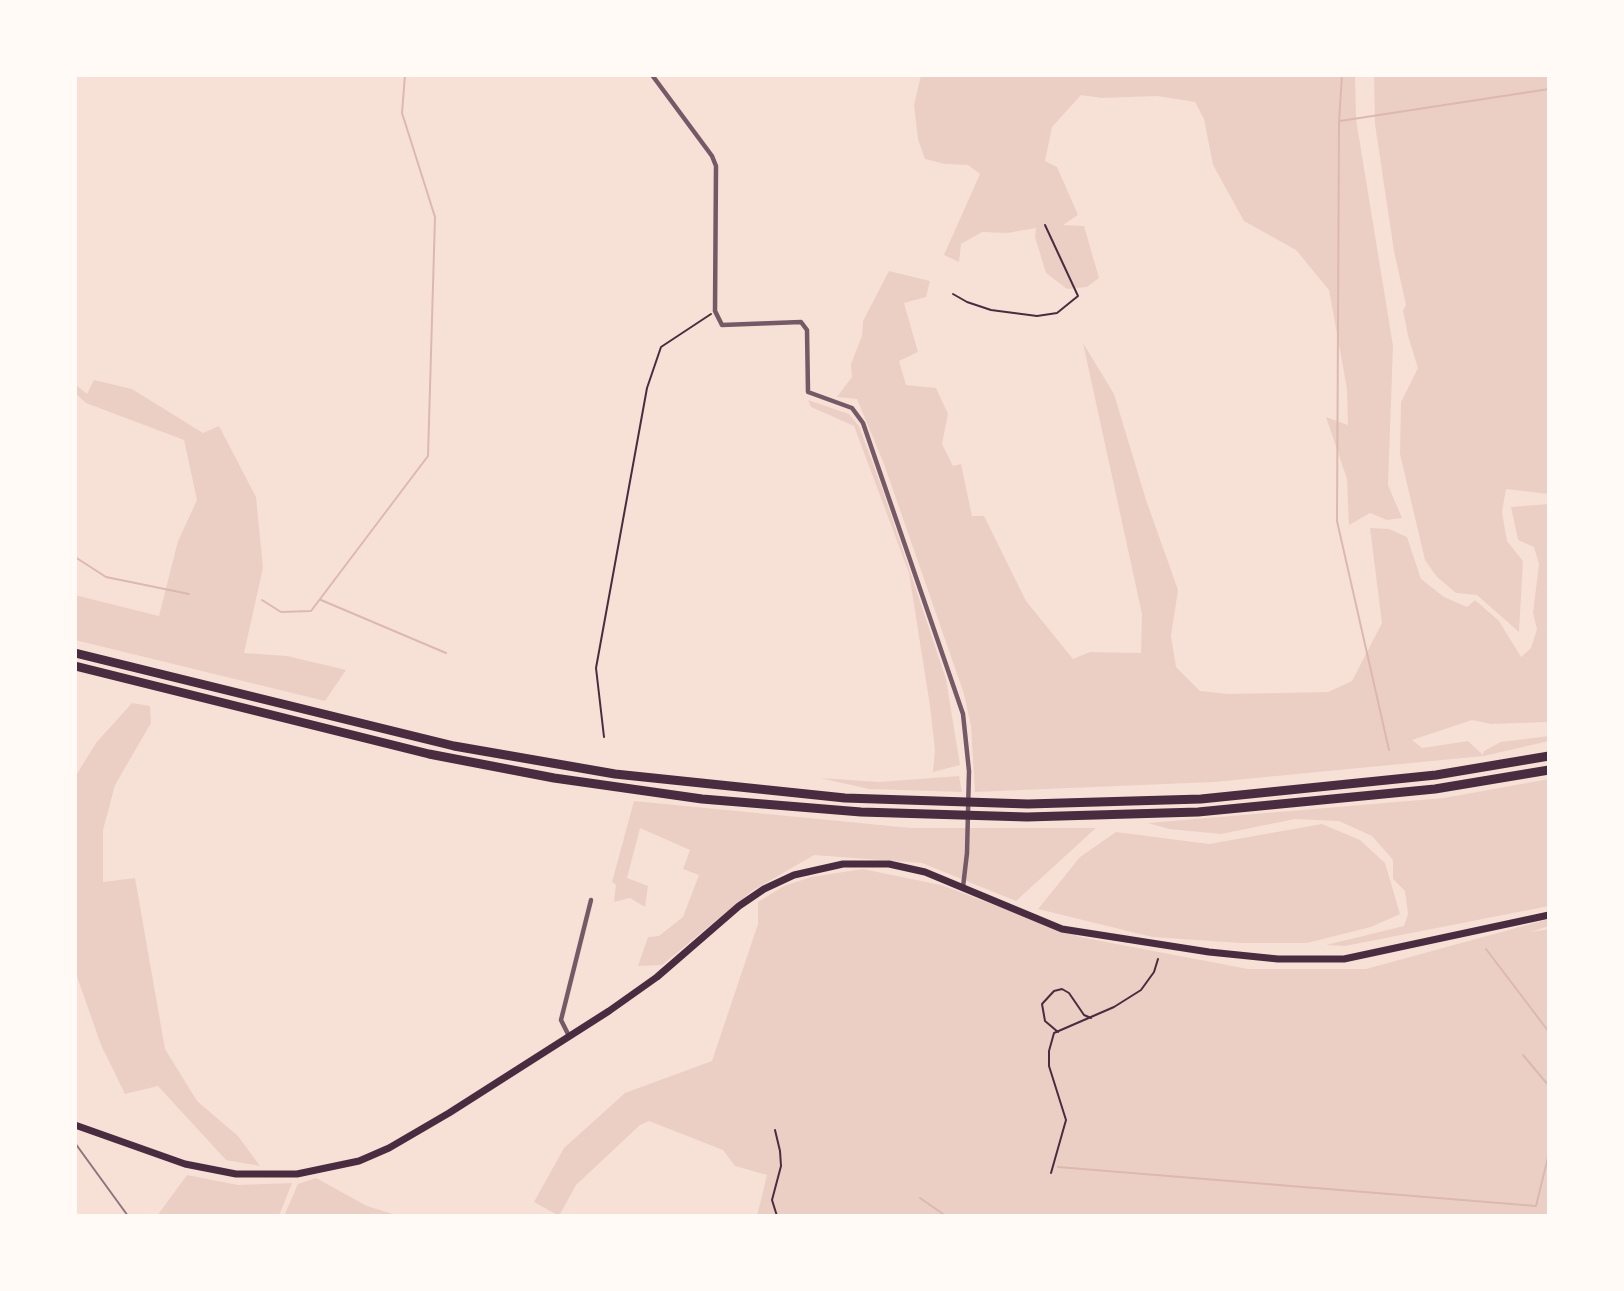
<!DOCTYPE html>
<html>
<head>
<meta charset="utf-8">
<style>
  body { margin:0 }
  #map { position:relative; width:1624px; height:1291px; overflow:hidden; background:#f7e1d7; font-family:Barlow,sans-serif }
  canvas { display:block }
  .frame { position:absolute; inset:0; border:77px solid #fffaf5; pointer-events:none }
</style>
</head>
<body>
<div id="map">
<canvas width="1624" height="1291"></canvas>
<div class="frame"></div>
</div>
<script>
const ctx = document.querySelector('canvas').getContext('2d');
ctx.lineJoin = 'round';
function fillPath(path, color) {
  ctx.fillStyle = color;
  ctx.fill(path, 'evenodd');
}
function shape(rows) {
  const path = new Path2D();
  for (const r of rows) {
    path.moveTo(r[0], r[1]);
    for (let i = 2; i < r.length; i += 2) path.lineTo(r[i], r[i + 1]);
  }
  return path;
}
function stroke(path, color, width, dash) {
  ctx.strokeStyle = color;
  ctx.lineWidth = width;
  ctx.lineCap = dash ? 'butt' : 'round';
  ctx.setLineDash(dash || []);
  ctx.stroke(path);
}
const green = shape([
  [921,75,1355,75,1356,119,1393,346,1388,485,1402,518,1387,520,1370,513,1349,525,1347,479,1326,417,1348,425,1347,389,1329,290,1296,250,1244,221,1213,165,1204,119,1195,102,1157,96,1101,98,1081,95,1052,127,1045,161,1057,167,1078,215,1063,225,1084,226,1099,278,1087,287,1067,289,1046,273,1035,237,1036,228,1007,233,982,232,961,244,959,262,944,255,980,174,968,165,945,164,925,159,918,139,914,105],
  [1374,75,1549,75,1549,494,1506,489,1502,512,1507,541,1523,561,1519,632,1477,595,1456,593,1437,577,1425,560,1400,454,1401,402,1418,368,1408,336,1403,310,1406,305,1394,251,1375,124],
  [889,271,930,281,926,297,904,303,918,352,899,361,906,385,936,388,948,414,942,444,953,466,961,464,972,516,984,516,1026,601,1073,659,1090,652,1141,653,1142,614,1083,343,1114,394,1146,500,1178,590,1171,636,1176,667,1200,691,1228,694,1328,692,1352,681,1382,623,1370,528,1389,529,1407,537,1421,579,1444,597,1467,607,1475,600,1499,621,1521,657,1531,648,1537,629,1533,613,1539,564,1534,547,1518,540,1511,507,1549,504,1549,722,1491,724,1472,720,1412,740,1422,748,1468,741,1483,755,1484,751,1501,742,1549,736,1549,741,1484,756,1214,782,975,792,971,726,964,694,884,464,857,399,837,397,852,377,851,364,862,336,863,321],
  [94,380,132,389,203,433,219,426,256,497,263,568,244,653,287,656,346,670,325,701,75,640,75,595,159,616,178,541,197,500,184,440,86,403,75,393,75,384,87,394],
  [808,400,849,414,859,426,883,491,946,679,960,765,933,772,935,750,930,706,909,573,854,426,811,407],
  [132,703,150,706,151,723,115,785,103,830,103,882,135,878,165,1049,197,1101,238,1136,260,1166,226,1160,158,1086,125,1094,101,1045,75,971,75,777,96,743],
  [959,776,962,792,869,789,820,778,879,782],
  [1549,779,1549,906,1345,946,1326,945,1404,926,1408,914,1405,891,1393,879,1393,860,1372,836,1339,821,1295,819,1221,834,1169,829,1148,823,1444,798],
  [634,801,911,828,1096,828,1016,901,922,863,814,855,752,891,662,965,638,966,648,937,659,936,683,917,699,875,683,869,690,850,640,828,627,878,648,886,645,907,630,898,614,902,616,885,612,882],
  [1322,824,1360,840,1385,863,1400,914,1371,927,1307,943,1241,943,1152,937,1038,909,1080,857,1116,832,1209,844],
  [863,869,941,885,1080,937,1248,969,1366,969,1549,919,1549,926,1531,932,1549,929,1549,1216,757,1216,767,1175,735,1166,723,1150,649,1121,640,1125,576,1185,559,1216,534,1202,564,1148,625,1093,712,1061,758,924,758,902,784,886,811,877],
  [187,1175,238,1185,292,1183,279,1216,157,1216],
  [316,1178,367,1206,399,1216,284,1216,298,1184]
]);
const stream = shape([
  [1342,75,1339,122,1337,521,1389,750],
  [1340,121,1549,89],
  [75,557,106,577,189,594],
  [262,600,281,612,311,611,428,456,435,217,402,113,405,75],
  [321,600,446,653],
  [1486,949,1549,1032],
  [1523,1055,1549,1086],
  [1058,1167,1536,1206,1549,1153],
  [920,1198,946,1216]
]);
const path = shape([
  [953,294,967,302,991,310,1037,316,1057,313,1078,296,1045,225],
  [604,737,596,668,647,388,661,347,711,314],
  [1058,1032,1045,1021,1042,1004,1054,991,1062,989,1069,993,1084,1015,1091,1018],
  [775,1130,780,1151,781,1166,772,1200,777,1216],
  [1051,1173,1066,1120,1049,1066,1049,1051,1054,1033,1114,1007,1141,990,1154,972,1158,959]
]);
const minor = shape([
  [652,75,712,156,716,166,715,311,722,325,801,322,807,330,808,392,852,408,863,423,963,714,969,771,967,853,963,887],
  [569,1036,561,1020,591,900]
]);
const primary = shape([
  [75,1125,185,1164,236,1174,297,1174,359,1161,389,1148,449,1113,609,1011,657,977,739,906,764,889,794,875,843,864,889,864,925,872,1062,929,1209,952,1278,959,1344,959,1549,915]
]);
const motorway = shape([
  [75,653,454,746,615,774,845,798,1028,804,1201,799,1436,775,1549,756],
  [75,666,429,754,554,778,702,799,861,812,1027,817,1198,812,1435,789,1549,770]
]);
const rail = shape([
  [75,1143,128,1216]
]);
fillPath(green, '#ebcfc5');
stroke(stream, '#dcb8b0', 2);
stroke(path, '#4a2c40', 2);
stroke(minor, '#755966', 4.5);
stroke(primary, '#4a2c40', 7);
stroke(motorway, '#4a2c40', 9);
stroke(rail, '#8f747c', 2);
</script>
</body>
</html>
